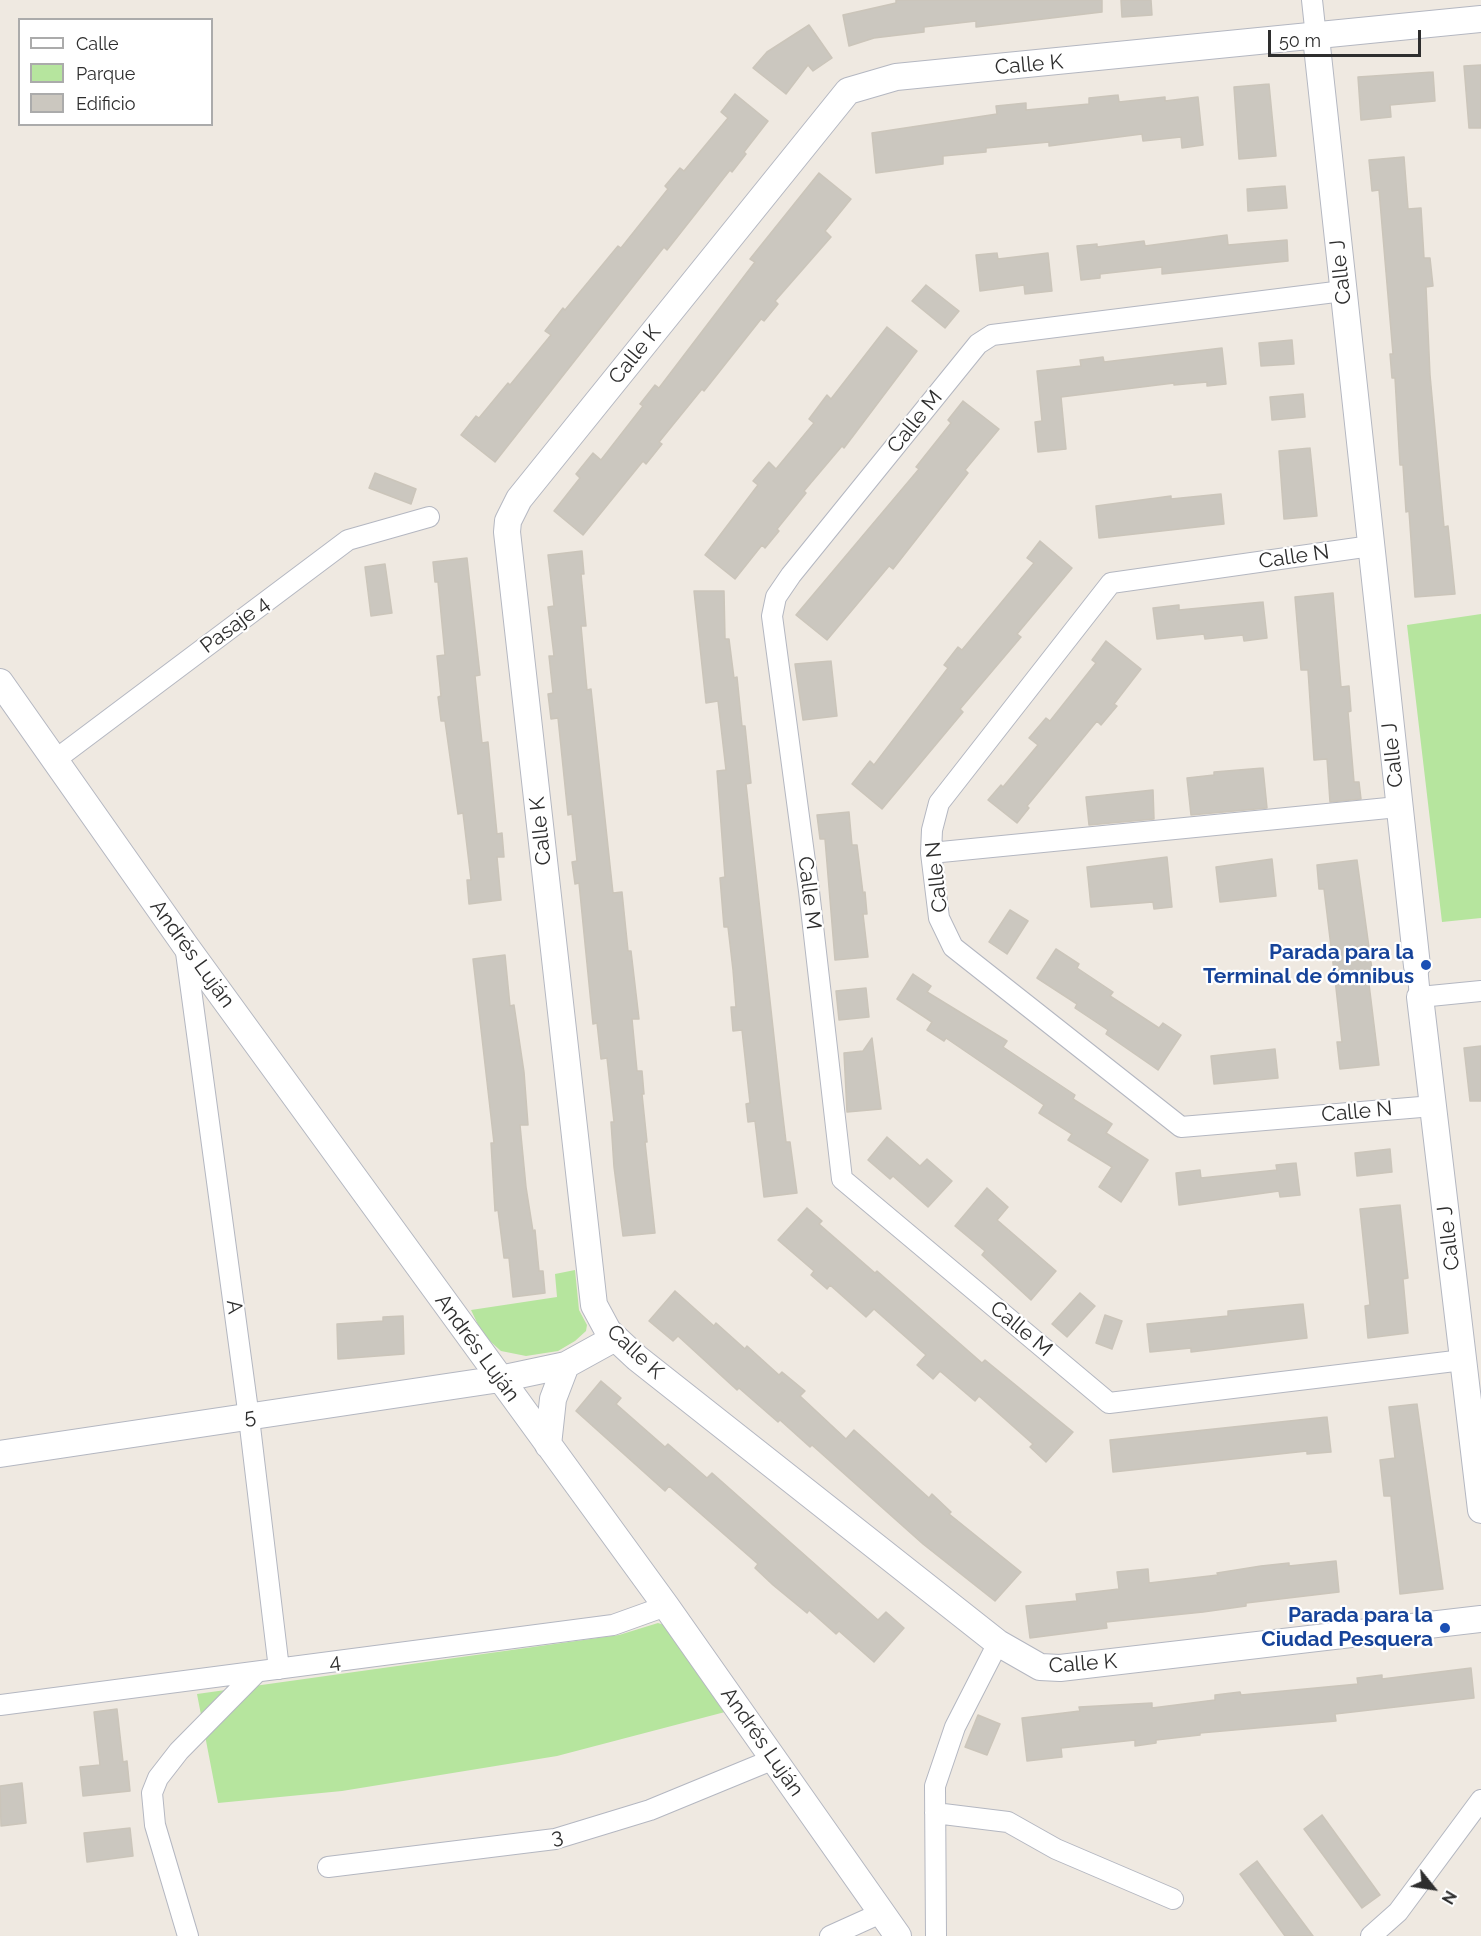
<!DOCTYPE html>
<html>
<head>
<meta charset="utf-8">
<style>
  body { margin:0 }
  #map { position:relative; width:1481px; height:1936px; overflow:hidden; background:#efe9e1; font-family:Raleway,sans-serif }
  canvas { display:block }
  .legend { position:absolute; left:18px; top:18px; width:195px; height:108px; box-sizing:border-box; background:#fff; border:2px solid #ababab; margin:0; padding:8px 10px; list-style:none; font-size:18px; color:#2e2e2e }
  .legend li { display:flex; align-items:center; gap:12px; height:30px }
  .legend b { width:30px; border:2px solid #ababab }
  .north { position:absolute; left:1403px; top:1858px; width:60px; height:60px; -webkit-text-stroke:4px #fff; paint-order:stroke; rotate:120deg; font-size:16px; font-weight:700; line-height:24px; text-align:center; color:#2e2e2e }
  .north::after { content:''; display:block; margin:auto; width:21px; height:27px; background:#2e2e2e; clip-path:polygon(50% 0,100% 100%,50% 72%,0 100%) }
  .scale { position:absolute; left:1268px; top:30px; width:153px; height:27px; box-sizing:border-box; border:3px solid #2e2e2e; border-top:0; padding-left:8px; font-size:18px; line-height:21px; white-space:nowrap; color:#2e2e2e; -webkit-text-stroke:4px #fff; paint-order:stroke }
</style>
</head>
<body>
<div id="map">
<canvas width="1481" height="1936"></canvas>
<ul class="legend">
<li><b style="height:8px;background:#fff"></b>Calle</li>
<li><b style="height:16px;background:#b6e59e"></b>Parque</li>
<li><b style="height:16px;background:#cbc7bf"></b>Edificio</li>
</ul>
<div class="north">N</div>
<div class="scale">50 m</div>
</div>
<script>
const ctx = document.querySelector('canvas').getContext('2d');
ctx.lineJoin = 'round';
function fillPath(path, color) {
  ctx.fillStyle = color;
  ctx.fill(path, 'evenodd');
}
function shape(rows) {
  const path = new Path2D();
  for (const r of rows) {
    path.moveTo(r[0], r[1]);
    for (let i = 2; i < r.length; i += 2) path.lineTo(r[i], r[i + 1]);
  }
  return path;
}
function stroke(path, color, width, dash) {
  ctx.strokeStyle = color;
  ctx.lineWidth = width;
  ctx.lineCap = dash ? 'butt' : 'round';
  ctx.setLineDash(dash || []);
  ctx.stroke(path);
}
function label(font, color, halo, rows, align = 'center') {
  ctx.font = font + ' Raleway,sans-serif';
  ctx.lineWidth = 4.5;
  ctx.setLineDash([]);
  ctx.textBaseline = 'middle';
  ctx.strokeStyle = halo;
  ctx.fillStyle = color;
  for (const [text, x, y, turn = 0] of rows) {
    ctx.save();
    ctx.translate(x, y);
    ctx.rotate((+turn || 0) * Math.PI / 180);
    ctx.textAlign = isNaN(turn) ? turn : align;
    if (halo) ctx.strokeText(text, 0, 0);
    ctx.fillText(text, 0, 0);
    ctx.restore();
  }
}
const green = shape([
  [1481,614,1481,918,1442,922,1407,625],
  [575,1270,579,1310,587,1325,586,1331,575,1341,558,1351,526,1356,501,1351,483,1335,471,1310,557,1297,555,1274],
  [658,1623,671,1627,725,1712,557,1756,342,1791,218,1803,197,1694,619,1635]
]);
const building = shape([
  [896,0,1102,0,1102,12,976,27,976,21,924,27,924,32,874,38,849,46,843,15,896,3,896,0],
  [1121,0,1151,0,1152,15,1122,17,1121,0],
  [809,25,832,58,813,71,808,65,786,94,753,68,767,52,809,25],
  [1481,65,1481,128,1469,128,1464,66,1481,65],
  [1433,72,1435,101,1390,105,1391,117,1361,120,1358,77,1433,72],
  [1269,84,1276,156,1239,159,1234,87,1269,84],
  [735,94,768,121,744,152,746,154,732,172,730,170,667,250,664,247,495,462,461,435,476,416,479,418,508,383,510,385,551,335,545,331,563,308,565,310,618,246,621,248,668,189,665,186,680,168,684,171,728,118,721,112,735,94],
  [1118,95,1119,102,1165,97,1165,101,1198,97,1203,145,1182,148,1181,137,1143,141,1142,134,1049,146,1049,142,986,148,986,152,943,156,943,164,876,173,872,133,997,114,996,106,1026,103,1026,110,1089,104,1089,98,1118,95],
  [1404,157,1408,209,1421,208,1424,258,1430,258,1433,286,1426,287,1430,375,1444,527,1448,526,1455,594,1415,597,1409,511,1406,512,1403,465,1400,465,1395,378,1392,378,1390,354,1393,354,1379,190,1372,191,1369,160,1404,157],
  [819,173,851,199,825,231,831,237,775,301,778,304,764,321,761,319,704,391,702,389,659,442,662,444,646,464,643,461,583,535,554,511,580,478,576,474,593,453,601,460,643,406,640,404,655,385,659,388,755,262,750,259,819,173],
  [1285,186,1287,208,1248,211,1247,189,1285,186],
  [1227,235,1228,245,1287,240,1288,261,1162,274,1162,267,1100,274,1100,278,1081,280,1077,246,1097,244,1097,247,1144,241,1145,246,1227,235],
  [997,253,998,259,1048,253,1052,291,1025,294,1024,285,980,291,976,255,997,253],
  [926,285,959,311,945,328,912,301,926,285],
  [887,327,917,351,844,448,842,446,804,491,806,493,777,529,779,531,765,548,762,545,735,579,705,555,758,485,753,481,769,462,776,469,814,423,809,419,827,395,831,399,887,327],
  [1292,340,1294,364,1261,366,1259,343,1292,340],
  [1222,348,1226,384,1207,386,1207,382,1174,385,1174,383,1061,397,1066,449,1038,452,1035,422,1042,421,1037,371,1081,366,1080,360,1103,357,1104,362,1222,348],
  [1303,394,1305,417,1272,420,1270,397,1303,394],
  [963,401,999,429,965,470,968,473,893,569,889,566,827,640,796,615,919,469,916,467,951,423,948,420,963,401],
  [1310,448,1317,516,1284,519,1279,451,1310,448],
  [375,473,416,489,411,504,369,488,375,473],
  [1221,494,1224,524,1099,538,1096,506,1171,496,1171,499,1221,494],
  [1040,541,1072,568,1017,634,1021,637,960,709,963,712,882,809,852,784,870,761,874,765,948,668,944,665,958,647,962,650,1034,563,1027,558,1040,541],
  [582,551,584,574,581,574,586,626,581,626,587,690,591,689,613,893,622,892,628,951,631,951,639,1019,632,1019,637,1071,642,1071,644,1094,642,1094,647,1142,645,1142,655,1233,623,1236,614,1167,611,1122,614,1122,607,1058,601,1059,597,1023,593,1024,579,883,575,884,572,862,577,861,572,814,568,815,558,718,551,719,548,694,553,693,549,656,554,656,548,607,554,606,548,555,582,551],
  [467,558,480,675,475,676,482,743,488,742,497,834,502,833,504,857,497,857,501,900,469,904,467,880,471,880,463,813,458,814,445,721,441,721,438,697,441,696,437,656,445,655,438,582,435,582,433,562,467,558],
  [385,564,392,613,371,616,365,567,385,564],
  [694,591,724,591,725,639,729,639,734,678,737,677,742,726,745,726,751,783,746,784,781,1100,786,1142,790,1142,797,1193,764,1197,755,1121,748,1122,746,1104,750,1103,742,1030,733,1031,731,1007,736,1007,733,970,728,927,724,927,720,878,725,877,717,771,726,770,718,701,706,703,694,591],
  [1333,593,1341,687,1349,686,1351,711,1348,712,1354,782,1359,782,1361,799,1330,802,1327,759,1314,760,1308,670,1301,670,1295,597,1333,593],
  [1263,602,1267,638,1244,641,1243,635,1205,639,1204,634,1157,639,1153,608,1179,605,1179,610,1263,602],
  [1106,641,1141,669,1114,704,1117,706,1101,725,1097,721,1027,806,1029,808,1017,823,988,800,1001,785,1003,787,1038,745,1029,738,1046,718,1050,721,1096,663,1092,660,1106,641],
  [831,661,837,716,803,720,795,664,831,661],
  [1263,768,1267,808,1191,815,1187,778,1214,775,1214,772,1263,768],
  [1153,790,1154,819,1089,825,1086,797,1153,790],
  [849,812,852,845,857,845,863,893,865,892,867,914,863,914,868,957,835,960,825,839,820,839,817,815,849,812],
  [1167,857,1172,907,1154,909,1153,902,1091,907,1087,867,1167,857],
  [1272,859,1276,896,1220,902,1216,867,1272,859],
  [1357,860,1374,984,1369,984,1379,1065,1340,1069,1337,1042,1342,1042,1336,988,1324,889,1319,889,1317,865,1357,860],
  [1010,910,1028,921,1007,954,989,942,1010,910],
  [1056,949,1079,964,1077,968,1113,992,1110,996,1159,1028,1163,1023,1181,1035,1158,1070,1106,1034,1108,1030,1075,1008,1077,1004,1037,978,1056,949],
  [505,955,510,1006,514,1005,524,1072,528,1125,520,1125,526,1187,533,1231,535,1230,539,1271,543,1271,545,1293,513,1297,509,1258,504,1258,498,1210,495,1211,491,1143,494,1143,473,959,505,955],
  [913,974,931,986,927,992,1007,1041,1003,1047,1075,1095,1073,1099,1112,1124,1106,1133,1148,1160,1121,1202,1099,1187,1112,1167,1068,1140,1072,1134,1039,1113,1044,1105,946,1038,944,1041,927,1030,932,1022,897,999,913,974],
  [866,988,869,1017,839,1020,836,991,866,988],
  [872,1038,881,1109,847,1112,844,1053,863,1051,872,1038],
  [1481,1046,1481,1101,1470,1101,1464,1048,1481,1046],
  [1275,1049,1278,1078,1214,1084,1211,1056,1275,1049],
  [887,1137,920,1166,927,1159,952,1181,928,1207,893,1176,890,1179,868,1160,887,1137],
  [1390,1149,1392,1172,1357,1176,1355,1153,1390,1149],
  [1296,1163,1300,1195,1280,1197,1279,1191,1179,1205,1176,1173,1200,1170,1201,1178,1277,1170,1276,1165,1296,1163],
  [987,1188,1008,1207,997,1220,1056,1271,1031,1300,982,1255,985,1251,955,1226,987,1188],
  [1400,1205,1408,1278,1403,1279,1408,1333,1368,1338,1365,1306,1370,1305,1360,1209,1400,1205],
  [807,1208,822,1221,819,1224,875,1273,877,1271,982,1363,985,1360,1073,1432,1046,1462,1030,1447,1033,1444,979,1396,975,1401,940,1371,933,1379,917,1365,926,1355,874,1309,866,1317,830,1285,827,1289,811,1275,814,1271,778,1240,807,1208],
  [675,1291,714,1326,716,1323,745,1349,747,1346,779,1375,782,1372,805,1391,800,1396,846,1439,854,1430,929,1498,932,1494,951,1512,949,1514,1021,1572,995,1601,923,1544,812,1445,810,1447,780,1420,778,1422,739,1388,737,1390,678,1336,673,1341,649,1321,675,1291],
  [1080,1293,1095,1306,1067,1337,1052,1324,1080,1293],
  [1303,1304,1307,1338,1191,1352,1191,1348,1150,1352,1147,1324,1228,1316,1228,1311,1303,1304],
  [1105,1315,1122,1321,1112,1349,1096,1343,1105,1315],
  [403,1316,404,1354,338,1359,337,1324,383,1321,383,1317,403,1316],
  [601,1381,621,1398,616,1404,665,1447,668,1444,707,1478,712,1473,878,1620,886,1612,904,1628,874,1662,839,1631,836,1634,809,1610,807,1613,773,1585,755,1568,758,1564,669,1486,665,1491,576,1411,601,1381],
  [1417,1404,1443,1589,1400,1594,1391,1496,1384,1496,1380,1460,1395,1458,1389,1407,1417,1404],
  [1327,1417,1331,1452,1307,1454,1307,1451,1113,1472,1110,1440,1327,1417],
  [1336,1561,1339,1592,1246,1603,1246,1606,1203,1612,1106,1622,1107,1628,1030,1638,1026,1606,1077,1601,1076,1594,1119,1589,1117,1572,1148,1569,1149,1583,1218,1575,1217,1573,1261,1566,1289,1563,1289,1566,1336,1561],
  [1471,1668,1474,1698,1335,1714,1336,1721,1200,1733,1200,1735,1156,1740,1156,1743,1135,1746,1135,1740,1061,1748,1062,1757,1027,1761,1022,1718,1080,1711,1079,1707,1152,1703,1152,1708,1215,1700,1215,1695,1240,1692,1241,1695,1358,1684,1357,1678,1382,1675,1382,1679,1471,1668],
  [117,1709,123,1762,127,1761,130,1791,83,1796,80,1767,100,1765,94,1712,117,1709],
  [978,1715,1000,1724,987,1755,965,1747,978,1715],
  [22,1783,26,1823,1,1826,0,1786,22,1783],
  [1322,1815,1380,1895,1362,1908,1304,1829,1322,1815],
  [130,1828,133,1856,87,1862,84,1833,130,1828],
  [1257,1861,1313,1936,1285,1936,1240,1874,1257,1861]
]);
const minor = shape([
  [1312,0,1316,37],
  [1343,291,992,335,978,344,791,575,776,597,772,616,809,891,842,1179,1109,1403,1463,1360],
  [1371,546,1111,583,939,803,932,830,931,853,939,918,953,947,1181,1127,1433,1106],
  [55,760,348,540,429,517],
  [931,853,1398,807],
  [185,945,249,1418,279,1669],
  [1417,966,1420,997,1481,991],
  [0,1705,613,1625,666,1606],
  [935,1813,1008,1822,1056,1849,1173,1899],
  [328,1867,555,1839,650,1810,774,1759],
  [188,1936,155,1825,152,1793,158,1778,179,1751,257,1672],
  [830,1936,881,1913],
  [936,1936,935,1786,955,1727,998,1643],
  [1371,1936,1398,1912,1481,1800]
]);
const tertiary = shape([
  [1481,19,896,77,848,91,519,499,508,521,507,532,594,1305,608,1331,637,1358,998,1643,1040,1667,1060,1668,1481,1619],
  [1316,37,1417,966],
  [0,682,185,945,666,1606,898,1936],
  [1420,997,1481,1510],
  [548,1445,553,1399,566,1365],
  [0,1454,500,1379,566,1365,615,1338]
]);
const markers = [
  [1426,965,6,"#1a4fb4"],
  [1445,1628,6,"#1a4fb4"]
];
const streetNames = [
  ["Calle K",1029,65,-5],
  ["Calle J",1341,272,-96],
  ["Calle K",635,355,-51],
  ["Calle M",915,422,-51],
  ["Calle N",1294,557,-8],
  ["Pasaje 4",235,625,-37],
  ["Calle J",1393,755,-96],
  ["Calle K",541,831,-96],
  ["Calle N",937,877,-96],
  ["Calle M",809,893,83],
  ["Andrés Luján",192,954,54],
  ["Calle N",1357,1112,-5],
  ["Calle J",1449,1238,-97],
  ["A",234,1307,82],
  ["Calle M",1021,1329,40],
  ["Andrés Luján",477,1348,54],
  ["Calle K",635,1352,43],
  ["5",250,1417,-9],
  ["4",335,1662,-7],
  ["Calle K",1083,1664,-4],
  ["Andrés Luján",762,1742,55],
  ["3",557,1837,-13]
];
const transitNames = [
  ["Parada para la",1414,953],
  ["Terminal de ómnibus",1414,977],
  ["Parada para la",1433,1616],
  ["Ciudad Pesquera",1433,1640]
];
fillPath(green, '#b6e59e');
fillPath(building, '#cbc7bf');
stroke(building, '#cbc5ba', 1.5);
stroke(minor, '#b4b7c1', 22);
stroke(tertiary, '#b4b7c1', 28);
stroke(minor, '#fff', 20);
stroke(tertiary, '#fff', 26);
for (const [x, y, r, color] of markers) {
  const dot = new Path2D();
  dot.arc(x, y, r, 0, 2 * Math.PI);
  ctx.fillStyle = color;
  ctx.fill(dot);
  stroke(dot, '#fff', 2);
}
label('21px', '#2e2e2e', '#fff', streetNames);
label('bold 21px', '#164399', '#fff', transitNames, 'right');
</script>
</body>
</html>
